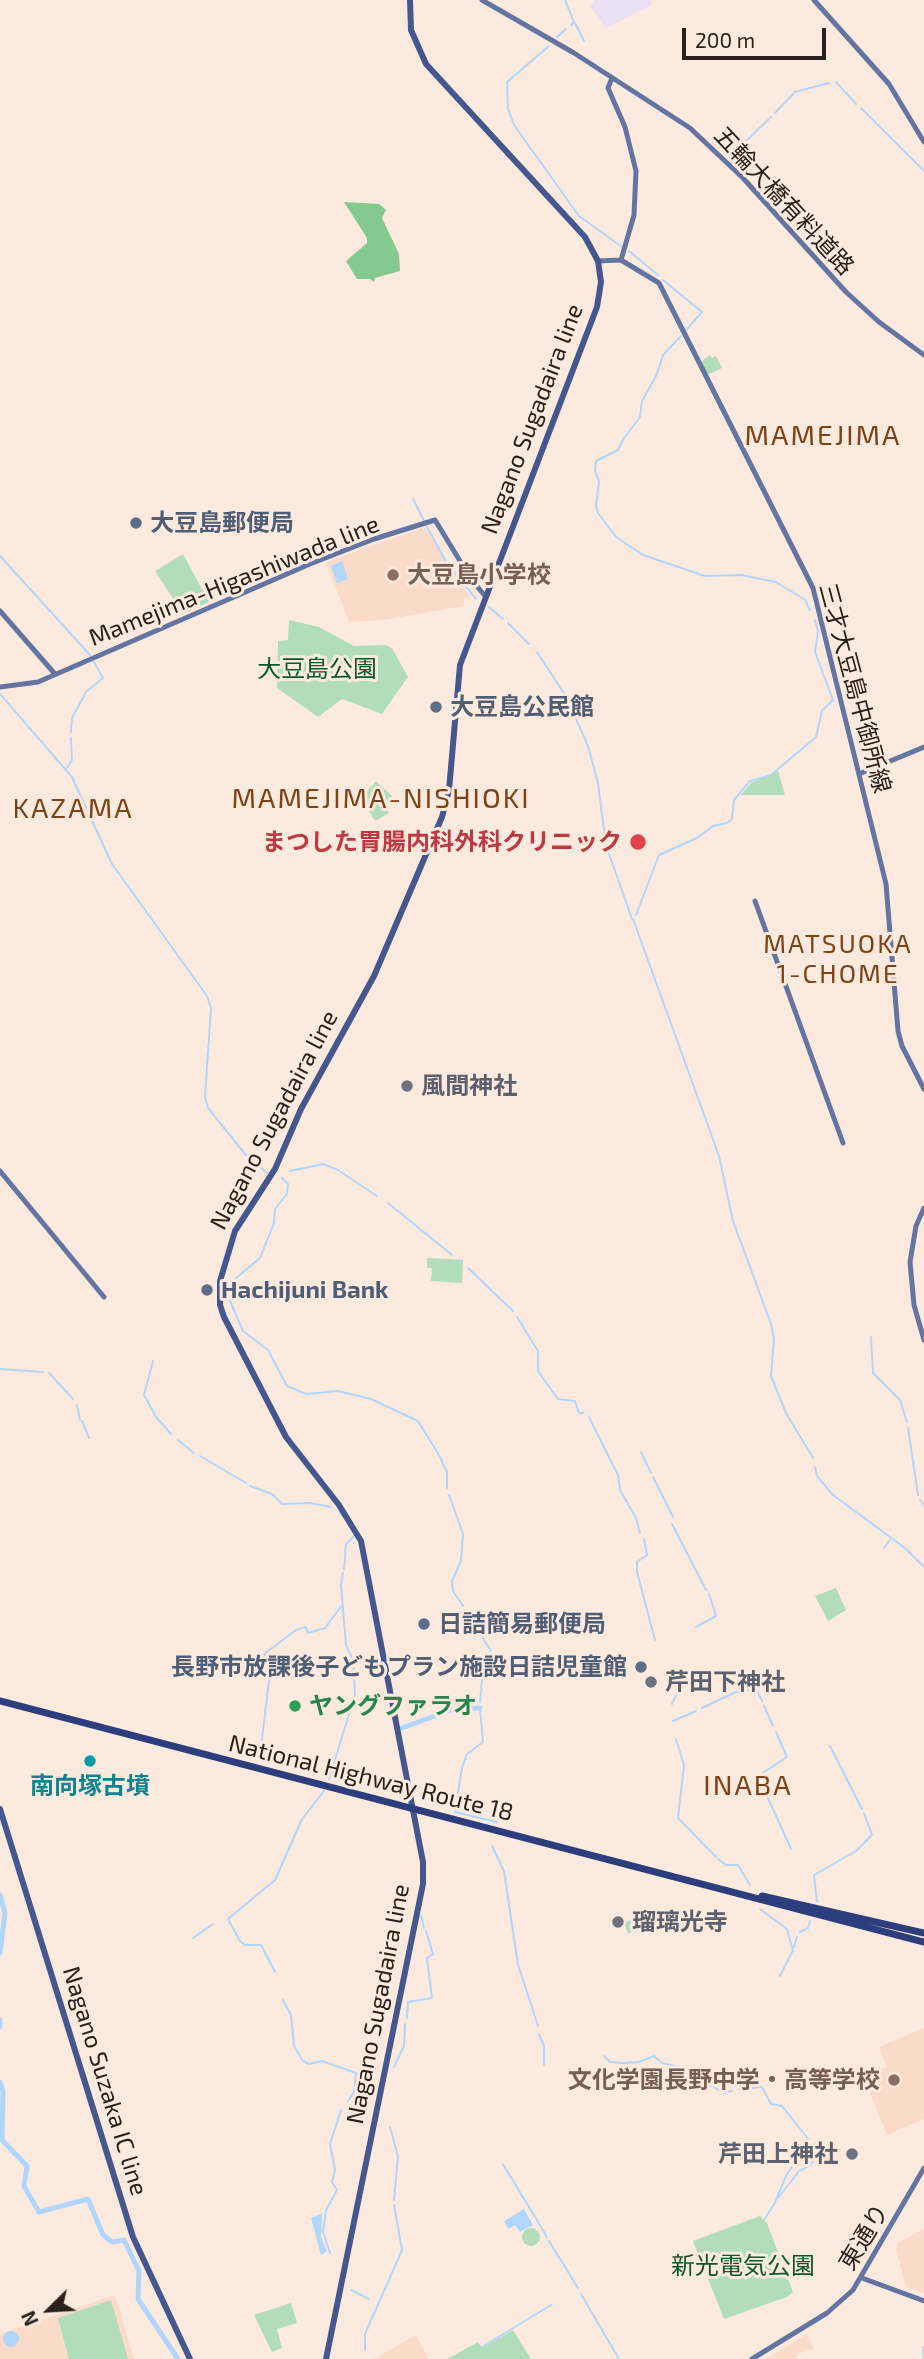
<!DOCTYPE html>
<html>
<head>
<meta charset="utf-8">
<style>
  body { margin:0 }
  #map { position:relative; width:924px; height:2359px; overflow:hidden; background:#fdeadf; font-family:"Exo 2",sans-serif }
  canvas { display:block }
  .north { position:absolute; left:14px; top:2275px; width:70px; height:70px; -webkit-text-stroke:5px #fdeadf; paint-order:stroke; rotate:246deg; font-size:19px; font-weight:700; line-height:28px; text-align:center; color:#2a211c }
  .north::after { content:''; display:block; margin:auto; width:24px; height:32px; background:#2a211c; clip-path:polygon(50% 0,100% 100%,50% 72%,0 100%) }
  .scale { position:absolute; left:682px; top:28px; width:144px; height:32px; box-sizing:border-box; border:4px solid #2a211c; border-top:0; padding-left:9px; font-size:21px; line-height:24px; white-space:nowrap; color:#2a211c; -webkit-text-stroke:5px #fdeadf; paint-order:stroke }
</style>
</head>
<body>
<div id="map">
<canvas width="924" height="2359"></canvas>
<div class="north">N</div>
<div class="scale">200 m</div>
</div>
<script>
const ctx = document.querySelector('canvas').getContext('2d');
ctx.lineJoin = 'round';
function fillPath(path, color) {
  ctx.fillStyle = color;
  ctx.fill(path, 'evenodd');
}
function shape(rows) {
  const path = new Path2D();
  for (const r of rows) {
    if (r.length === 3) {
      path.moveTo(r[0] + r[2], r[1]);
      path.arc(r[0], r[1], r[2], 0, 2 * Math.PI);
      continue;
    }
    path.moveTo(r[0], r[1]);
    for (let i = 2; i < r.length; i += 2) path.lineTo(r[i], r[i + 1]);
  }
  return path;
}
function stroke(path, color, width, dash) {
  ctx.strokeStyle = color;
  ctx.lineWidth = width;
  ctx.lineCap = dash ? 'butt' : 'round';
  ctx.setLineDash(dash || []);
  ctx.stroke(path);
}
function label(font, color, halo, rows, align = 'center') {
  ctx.font = font + ' "Exo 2","Noto Sans JP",sans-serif';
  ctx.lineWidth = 6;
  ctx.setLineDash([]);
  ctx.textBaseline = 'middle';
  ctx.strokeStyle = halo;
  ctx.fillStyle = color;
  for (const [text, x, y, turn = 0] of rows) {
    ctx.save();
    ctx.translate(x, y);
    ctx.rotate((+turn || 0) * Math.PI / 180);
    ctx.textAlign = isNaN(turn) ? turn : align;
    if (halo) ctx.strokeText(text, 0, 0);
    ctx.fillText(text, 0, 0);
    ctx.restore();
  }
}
const industrial = shape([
  [595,0,650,0,653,4,606,28,590,6]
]);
const built = shape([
  [425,527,470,597,464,598,464,606,383,620,349,622,326,562],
  [924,2028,924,2119,887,2135,863,2076,887,2067,879,2047],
  [924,2229,924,2293,906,2287,896,2249,898,2243],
  [115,2295,134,2359,0,2359,0,2334],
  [807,2334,814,2349,797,2354,797,2359,766,2359],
  [416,2335,429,2359,374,2359]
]);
const green = shape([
  [710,355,712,358,716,356,722,368,707,375,701,362],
  [183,554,209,602,183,614,155,571],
  [289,620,319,627,354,646,386,645,392,648,408,677,382,714,342,699,318,717,277,688,278,641,288,640],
  [778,771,785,795,741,795,751,783],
  [376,781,393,797,385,804,389,813,375,821,361,798],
  [427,1258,463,1260,462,1283,431,1281,432,1268,427,1268],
  [836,1588,846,1610,828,1621,815,1596],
  [646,1909,651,1923,628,1934,624,1923,632,1919,631,1914],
  [760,2216,767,2223,793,2292,787,2297,724,2319,693,2241],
  [531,2237,9],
  [111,2300,128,2359,69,2359,58,2318],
  [291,2303,297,2323,277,2329,282,2348,272,2352,254,2315],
  [513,2330,531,2359,447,2359,478,2342,482,2348]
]);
const forest = shape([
  [344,202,379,204,386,210,382,218,399,254,400,271,375,278,374,282,370,279,357,279,346,261,367,243,367,238]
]);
const water = shape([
  [342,561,348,579,337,583,331,566],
  [524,2209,533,2225,520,2232,515,2225,508,2229,504,2221],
  [322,2213,321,2237,327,2251,321,2255,311,2218],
  [11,2339,8]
]);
const stream = shape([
  [565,0,574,22,571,25],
  [575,23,584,41],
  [557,37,566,29],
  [549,46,507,82,508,109,514,125,579,216,622,247],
  [836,82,856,104],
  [861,108,924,171],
  [775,113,795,92,829,83],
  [739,148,771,117],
  [629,251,658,275],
  [663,280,702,312,686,330],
  [681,336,663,355,657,374,642,401,640,417,624,438,618,450,596,461,595,470,599,482,596,506,598,513,616,537,643,555,705,576,741,575,776,582,805,600,810,610],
  [413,499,424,521],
  [427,527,447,563,476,599],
  [0,556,90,655],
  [489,607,503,619],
  [508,623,529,644],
  [537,652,567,698,588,746,598,783,606,845,632,919],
  [0,694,72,777,112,864,207,996,211,1008,205,1097,208,1108,245,1154,267,1173],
  [71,732,72,718,86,692,103,678,94,662],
  [66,769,72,760,71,738],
  [636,915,659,855,697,838,713,826,727,823,732,819,734,800,750,781,771,775,816,737,822,711,833,700,815,652,818,631,815,620],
  [633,919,719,1156,733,1221,771,1324,774,1338,771,1376,786,1413,813,1458],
  [290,1171,323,1164,338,1170,377,1196],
  [282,1178,288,1184,287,1194,275,1209,274,1223,260,1258,236,1278,228,1296,243,1331,268,1350,287,1386,306,1394,338,1391,371,1399,418,1421,439,1455,447,1472,447,1488],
  [388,1203,452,1255],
  [459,1260,462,1263],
  [468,1268,513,1311],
  [517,1317,538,1351,538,1371,547,1384,558,1399,575,1401,579,1413,583,1413],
  [871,1337,873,1373,900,1400,907,1422],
  [153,1361,144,1395,156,1417,171,1434],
  [0,1369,43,1372],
  [49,1373,73,1399],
  [77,1405,80,1420],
  [589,1417,618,1475,620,1490,636,1518,640,1533],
  [82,1421,89,1438],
  [908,1428,918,1495],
  [178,1440,194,1453],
  [641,1452,651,1473],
  [200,1456,246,1483],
  [815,1467,817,1476,833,1495,905,1548,924,1567],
  [653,1477,673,1517],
  [250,1486,272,1494,282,1504,310,1503,331,1507],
  [449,1495,463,1534,461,1561,452,1581,453,1591,463,1606],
  [920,1500,924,1506],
  [339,1511,343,1517],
  [672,1524,706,1590],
  [644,1539,647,1555,637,1562,637,1572,655,1640],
  [884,1548,890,1540],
  [344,1569,346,1544,355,1535],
  [467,1613,491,1651,484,1660,480,1702],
  [696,1627,716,1616,709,1594],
  [672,1704,684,1677],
  [764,1706,773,1726],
  [480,1708,483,1742,467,1754,462,1768,455,1812,497,1822],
  [702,1708,736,1692,756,1688,762,1701],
  [673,1721,696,1711],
  [776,1732,787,1757,758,1776,791,1849],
  [676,1739,684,1765,678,1818,716,1857],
  [830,1746,862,1809],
  [264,1762,262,1740,271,1663,264,1654,296,1630,306,1627,308,1633,325,1628,343,1604],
  [329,1779,355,1695,353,1660,346,1645,341,1585,343,1573],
  [492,1846,504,1871,518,1965,538,2026],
  [718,1859,726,1865,738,1865,750,1885],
  [817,1902,814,1875,856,1851,872,1835,864,1813],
  [760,1909,787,1929,793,1951],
  [421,1916,424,1928],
  [800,1932,808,1928,810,1921],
  [193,1938,213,1924],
  [794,1947,797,1937],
  [275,1972,261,1945,245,1945,240,1941,228,1919,275,1880,302,1819,324,1791],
  [780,1976,792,1952],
  [283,2000,291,2015,294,2046,303,2061,309,2064,322,2061,356,2073,354,2092,348,2101],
  [407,2018,408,2002,432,1998,427,1958,433,1954,426,1931],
  [539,2034,544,2046,544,2065],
  [604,2056,610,2062,623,2063,639,2062,654,2056,662,2063,689,2069],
  [394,2067,404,2046,405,2024],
  [697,2072,700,2085,712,2086,724,2093,732,2091],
  [739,2089,762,2087,771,2104,782,2106,809,2140,786,2176,775,2202],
  [390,2127,398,2156,394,2200],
  [503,2164,547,2237],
  [778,2198,799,2171,809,2166,831,2141],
  [764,2220,775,2203],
  [549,2241,578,2288],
  [330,2253,323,2232,326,2210,337,2190,332,2182,335,2170,330,2144,341,2110],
  [351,2290,369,2299],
  [581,2294,619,2359],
  [482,2347,551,2305],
  [923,2347,924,2359],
  [365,2350,365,2334,402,2250,394,2205]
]);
const canal = shape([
  [402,1728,454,1709,480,1708],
  [0,1895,5,1913,0,1953],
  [0,2020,0,2027],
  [0,2082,3,2091,2,2140,27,2166,24,2186,39,2212,88,2199,103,2235,112,2242,124,2240,139,2271,138,2299,178,2359]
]);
const secondary = shape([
  [482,0,574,53,690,128,743,178,846,292,879,322,924,355],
  [814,0,889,84,924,142],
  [612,78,608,88,625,127,636,171,634,215,621,260],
  [598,261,621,260,659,283,813,588,886,884,898,1031,902,1046,924,1089],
  [0,611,55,674],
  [0,687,38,682,310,564,374,539,435,520,471,579,485,596],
  [859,774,924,747],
  [755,901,843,1143],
  [0,1171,104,1297],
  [924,1208,916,1226,910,1262,914,1305,924,1340],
  [862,2278,924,2301],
  [752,2359,827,2313,853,2290,924,2168]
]);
const primary = shape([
  [0,1809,133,2237,190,2359],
  [326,2359,423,1884,423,1862,361,1541,339,1505,286,1437,224,1317,220,1305,220,1281,235,1231,275,1169,301,1109,374,976,442,817,449,790,460,665,597,307,601,282,598,261,585,237,426,64,411,30,410,0]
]);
const highway = shape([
  [0,1701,924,1942],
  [762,1896,924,1933]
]);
const markers = [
  [136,523,7,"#5c6f8a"],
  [393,575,7,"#8d6e63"],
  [436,707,7,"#5c6f8a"],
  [638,842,9,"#e0444e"],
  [407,1086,7,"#6b7280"],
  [207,1290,7,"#5c6f8a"],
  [424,1624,7,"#5c6f8a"],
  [641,1667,7,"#5c6f8a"],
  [651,1682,7,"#6b7280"],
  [295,1706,7,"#2e9e5b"],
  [90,1761,7,"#0f9aa8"],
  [618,1922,7,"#6b7280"],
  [894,2080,7,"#8d6e63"],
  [852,2154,7,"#6b7280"]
];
const streetNames = [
  ["五輪大橋有料道路",784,201,47],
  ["Nagano Sugadaira line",532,419,-69],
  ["Mamejima-Higashiwada line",234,581,-22],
  ["三才大豆島中御所線",855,688,75],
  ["Nagano Sugadaira line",274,1120,-62],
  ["National Highway Route 18",371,1778,14],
  ["Nagano Sugadaira line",378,2004,-79],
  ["Nagano Suzaka IC line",105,2081,73],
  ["東通り",864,2237,-59]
];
const serviceNames = [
  ["大豆島郵便局",150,523],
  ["大豆島公民館",450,707],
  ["Hachijuni Bank",221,1290],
  ["日詰簡易郵便局",438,1624],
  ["長野市放課後子どもプラン施設日詰児童館",627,1667,"right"]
];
const educationNames = [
  ["大豆島小学校",407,575],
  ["文化学園長野中学・高等学校",880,2080,"right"]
];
const parkNames = [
  ["大豆島公園",317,669],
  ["新光電気公園",743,2266]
];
const healthNames = [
  ["まつした胃腸内科外科クリニック",622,842]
];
const worshipNames = [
  ["風間神社",421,1086],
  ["芹田下神社",665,1682],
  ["瑠璃光寺",632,1922],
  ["芹田上神社",838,2154,"right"]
];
const leisureNames = [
  ["ヤングファラオ",309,1706]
];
const cultureNames = [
  ["南向塚古墳",90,1786]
];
const neighbourhoodNames = [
  ["MATSUOKA",838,944],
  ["1-CHOME",838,974]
];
const quarterNames = [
  ["MAMEJIMA",823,436],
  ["MAMEJIMA-NISHIOKI",381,799],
  ["KAZAMA",73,809],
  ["INABA",748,1786]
];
fillPath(industrial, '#ebdff3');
fillPath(built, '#fadbc9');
fillPath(green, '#b1ddb8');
fillPath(forest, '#83c990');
fillPath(water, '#b0d7fb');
stroke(stream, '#b0d7fb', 2);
stroke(canal, '#b0d7fb', 5);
stroke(secondary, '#6475a2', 5);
stroke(primary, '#45588e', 6);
stroke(highway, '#2c3f7c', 7);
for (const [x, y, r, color] of markers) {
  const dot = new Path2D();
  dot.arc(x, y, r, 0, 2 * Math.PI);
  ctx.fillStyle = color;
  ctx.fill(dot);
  stroke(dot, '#fdeadf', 2.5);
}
label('24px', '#2a211c', '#fdeadf', streetNames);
label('bold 24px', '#4e5e75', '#fdeadf', serviceNames, 'left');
label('bold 24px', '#785e54', '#fdeadf', educationNames, 'left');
label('24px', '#085825', '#fdeadf', parkNames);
label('bold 24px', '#be3a42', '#fdeadf', healthNames, 'right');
label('bold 24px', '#5b616d', '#fdeadf', worshipNames, 'left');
label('bold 24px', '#27864d', '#fdeadf', leisureNames, 'left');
label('bold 24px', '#0d838f', '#fdeadf', cultureNames);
ctx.letterSpacing = '2px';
label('26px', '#7e4216', '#fdeadf', neighbourhoodNames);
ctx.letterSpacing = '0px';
ctx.letterSpacing = '2px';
label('28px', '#7e4216', '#fdeadf', quarterNames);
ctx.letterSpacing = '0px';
</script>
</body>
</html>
